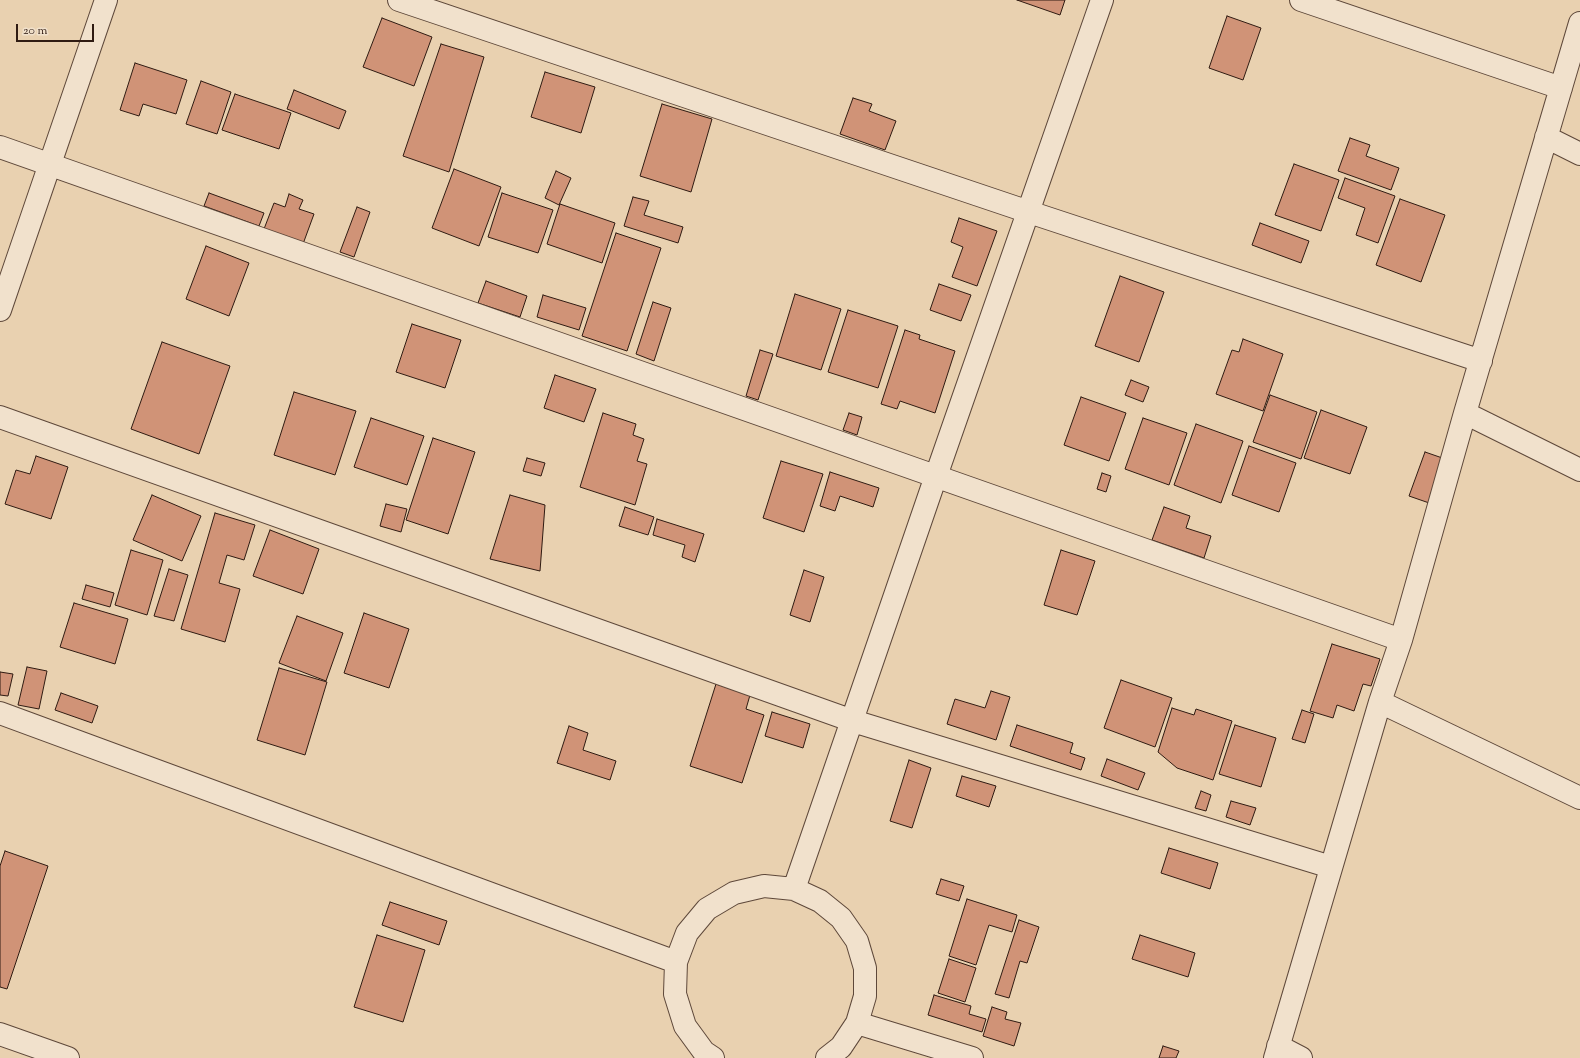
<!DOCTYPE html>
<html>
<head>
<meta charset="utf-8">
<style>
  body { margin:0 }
  #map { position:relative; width:1580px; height:1058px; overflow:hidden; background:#e9d1b0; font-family:"Sorts Mill Goudy",serif }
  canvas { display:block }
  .scale { position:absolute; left:16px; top:24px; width:78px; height:18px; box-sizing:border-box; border:2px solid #2f1b12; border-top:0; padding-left:5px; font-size:12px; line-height:14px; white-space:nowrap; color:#2f1b12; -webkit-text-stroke:3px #f1e1cc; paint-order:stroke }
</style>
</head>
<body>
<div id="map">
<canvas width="1580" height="1058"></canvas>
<div class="scale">20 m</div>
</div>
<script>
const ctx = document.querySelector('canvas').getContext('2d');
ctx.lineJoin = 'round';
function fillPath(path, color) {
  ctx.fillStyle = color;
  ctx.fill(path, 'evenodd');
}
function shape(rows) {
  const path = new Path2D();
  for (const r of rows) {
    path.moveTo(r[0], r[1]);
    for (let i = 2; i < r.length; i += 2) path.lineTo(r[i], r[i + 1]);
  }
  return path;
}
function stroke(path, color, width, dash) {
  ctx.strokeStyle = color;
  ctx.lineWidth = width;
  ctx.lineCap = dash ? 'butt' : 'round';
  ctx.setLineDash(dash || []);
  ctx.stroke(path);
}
const building = shape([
  [1017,0,1065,0,1060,15,1017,0],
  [1227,16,1261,28,1243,80,1209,68,1227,16],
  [382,18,432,37,414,86,363,67,382,18],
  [441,44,484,57,449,172,403,156,441,44],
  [135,63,187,80,176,114,143,104,139,116,120,110,135,63],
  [545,72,595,87,581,133,531,117,545,72],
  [201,81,231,92,217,134,186,124,201,81],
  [294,90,346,111,339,129,287,109,294,90],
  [235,94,291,113,279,149,222,130,235,94],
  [853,98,872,104,869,111,896,121,885,150,840,134,853,98],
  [662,104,712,119,691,192,640,176,662,104],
  [1350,138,1370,145,1366,156,1399,168,1391,190,1338,171,1350,138],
  [1294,164,1339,180,1321,231,1275,215,1294,164],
  [454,169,501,187,479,246,432,228,454,169],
  [556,171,571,178,559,205,545,198,556,171],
  [1345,178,1395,196,1378,243,1356,235,1365,208,1338,198,1345,178],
  [209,193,264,213,259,226,204,206,209,193],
  [502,193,553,210,538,253,488,237,502,193],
  [289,194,303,200,299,209,314,214,303,244,264,229,274,203,285,207,289,194],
  [633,197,649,201,644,215,683,227,678,243,624,226,633,197],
  [1400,199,1445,215,1421,282,1376,265,1400,199],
  [560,204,615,223,602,263,547,244,560,204],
  [357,207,370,212,354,257,340,252,357,207],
  [959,218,997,231,977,286,952,277,963,247,951,242,959,218],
  [1260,223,1309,241,1301,263,1252,245,1260,223],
  [616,233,661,248,627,351,582,336,616,233],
  [206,246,249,263,229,316,186,299,206,246],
  [1120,276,1164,292,1139,362,1095,346,1120,276],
  [486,281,527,296,520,317,478,303,486,281],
  [939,284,971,295,961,321,930,310,939,284],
  [795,294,841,309,821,370,776,356,795,294],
  [543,295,586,308,579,330,537,317,543,295],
  [653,302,671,308,654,361,636,354,653,302],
  [848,310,898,326,878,388,828,372,848,310],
  [412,324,461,340,445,388,396,372,412,324],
  [905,330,920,335,919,339,955,351,935,413,900,401,897,409,881,404,905,330],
  [1243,339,1283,354,1263,411,1216,394,1232,350,1239,352,1243,339],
  [162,342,230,366,199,454,131,429,162,342],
  [760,350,773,354,758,400,746,396,760,350],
  [555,375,596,389,584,422,544,408,555,375],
  [1131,380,1149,387,1143,402,1125,395,1131,380],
  [294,392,356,411,335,475,274,455,294,392],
  [1270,395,1317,412,1301,459,1253,442,1270,395],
  [1081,397,1126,413,1109,461,1064,445,1081,397],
  [1321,410,1367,427,1350,474,1304,458,1321,410],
  [603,413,636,424,633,435,644,439,637,461,647,464,635,505,580,487,603,413],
  [849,413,862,417,857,435,843,430,849,413],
  [371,418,424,436,407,485,354,467,371,418],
  [1143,418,1187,433,1169,485,1125,469,1143,418],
  [1196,424,1243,441,1221,503,1174,485,1196,424],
  [433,438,475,452,448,534,406,520,433,438],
  [1249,446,1296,463,1279,512,1232,495,1249,446],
  [1425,452,1451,461,1435,505,1409,496,1425,452],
  [36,456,68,467,51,519,5,504,16,470,30,474,36,456],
  [527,458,545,463,541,476,523,471,527,458],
  [781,461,823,474,804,532,763,518,781,461],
  [830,472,879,488,873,507,840,496,835,511,820,506,830,472],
  [1102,473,1111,476,1106,492,1097,489,1102,473],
  [152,495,201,516,182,561,133,540,152,495],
  [510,495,545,505,540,571,490,559,510,495],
  [386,504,407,509,401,532,380,526,386,504],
  [625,507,654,517,648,535,619,526,625,507],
  [1164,507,1190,516,1186,528,1211,536,1204,558,1152,540,1164,507],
  [215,513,255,525,244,560,227,555,219,583,240,589,225,642,181,629,215,513],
  [657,519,704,534,695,562,682,557,685,545,653,535,657,519],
  [270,530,319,549,303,594,253,576,270,530],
  [131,550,163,560,147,615,115,605,131,550],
  [1061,550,1095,561,1077,615,1044,605,1061,550],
  [169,569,188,575,174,621,154,616,169,569],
  [804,570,824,577,810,622,790,615,804,570],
  [86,585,114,593,110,607,82,599,86,585],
  [74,603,128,619,115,664,60,647,74,603],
  [364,613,409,629,389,688,344,673,364,613],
  [297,616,343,633,326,681,279,663,297,616],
  [1332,644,1380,659,1371,686,1363,684,1354,711,1337,705,1333,718,1310,711,1332,644],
  [27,667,47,671,39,709,18,705,27,667],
  [279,668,327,682,305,755,257,740,279,668],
  [0,672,13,674,8,696,0,695,0,672],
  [1121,680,1172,698,1155,747,1104,728,1121,680],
  [716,684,750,695,746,709,764,715,742,783,690,766,716,684],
  [991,691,1010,697,996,740,947,724,955,699,985,708,991,691],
  [61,693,98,706,92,723,55,710,61,693],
  [1172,708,1194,715,1196,709,1232,721,1213,780,1177,768,1158,752,1172,708],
  [1302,710,1314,714,1305,743,1292,739,1302,710],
  [772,712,810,724,803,748,765,736,772,712],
  [1017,725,1073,743,1070,753,1085,758,1081,770,1010,746,1017,725],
  [1235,725,1276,738,1261,787,1219,774,1235,725],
  [569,726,588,733,583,750,616,761,610,780,557,763,569,726],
  [1107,759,1145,773,1138,790,1101,776,1107,759],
  [909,760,931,768,912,828,890,821,909,760],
  [962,776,996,786,989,807,956,796,962,776],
  [1201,791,1211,795,1206,811,1195,808,1201,791],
  [1231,801,1256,808,1250,825,1226,817,1231,801],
  [1169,848,1218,863,1210,889,1161,873,1169,848],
  [5,851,48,866,7,989,0,987,0,866,5,851],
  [941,879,964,886,959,901,936,894,941,879],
  [967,899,1017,915,1012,932,989,925,976,965,949,956,967,899],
  [390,902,447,921,439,945,382,925,390,902],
  [1019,920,1039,927,1027,963,1020,961,1009,998,995,994,1019,920],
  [377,935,425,950,403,1022,354,1007,377,935],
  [1140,935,1195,953,1188,977,1132,959,1140,935],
  [949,959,976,968,965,1002,938,993,949,959],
  [934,995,971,1006,969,1014,986,1019,982,1032,928,1015,934,995],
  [992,1007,1007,1012,1005,1019,1021,1023,1014,1046,983,1036,992,1007],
  [1163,1046,1179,1051,1176,1058,1159,1058,1163,1046]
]);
const minor = shape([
  [399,0,1029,212,1481,361],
  [1301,0,1561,88],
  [1546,137,1580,154],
  [0,147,1401,640],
  [0,310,106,0],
  [1465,413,1580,470],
  [0,417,853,721,1331,867],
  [1380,702,1580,798],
  [0,713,676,962],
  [794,889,936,476,1102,0],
  [857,1023,972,1058],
  [0,1034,68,1058],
  [1278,1046,1301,1058],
  [713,1058,704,1052,685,1026,675,994,676,962,687,933,707,909,734,893,764,886,794,889,820,901,841,918,857,941,865,968,865,996,857,1023,841,1047,827,1058],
  [1275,1058,1380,702,1401,640,1465,413,1580,23]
]);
fillPath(building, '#d09377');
stroke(building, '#2f1b12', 1);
stroke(minor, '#5e483a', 24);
stroke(minor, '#f1e1cc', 22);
</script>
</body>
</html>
